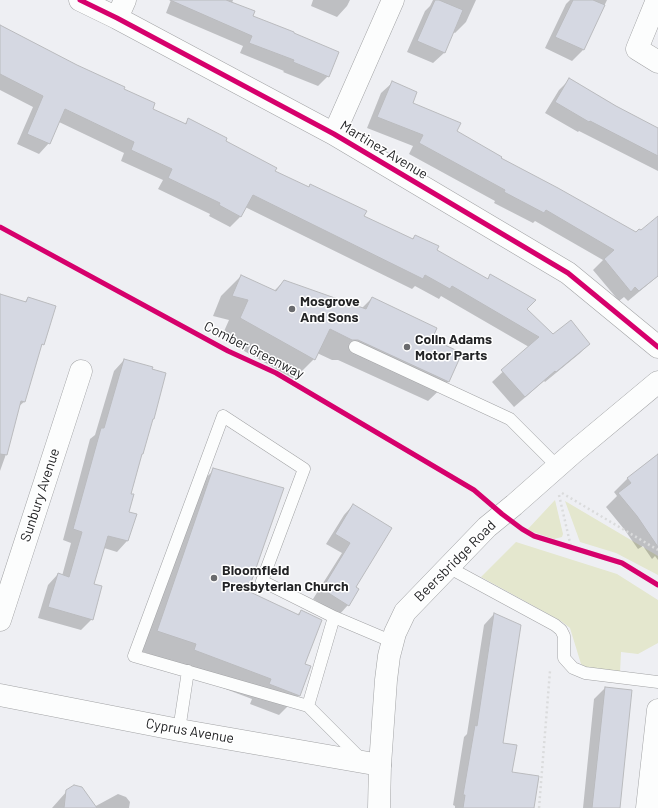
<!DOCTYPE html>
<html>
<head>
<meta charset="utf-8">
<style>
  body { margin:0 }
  canvas { display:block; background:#eeeff3 }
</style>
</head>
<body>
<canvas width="658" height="808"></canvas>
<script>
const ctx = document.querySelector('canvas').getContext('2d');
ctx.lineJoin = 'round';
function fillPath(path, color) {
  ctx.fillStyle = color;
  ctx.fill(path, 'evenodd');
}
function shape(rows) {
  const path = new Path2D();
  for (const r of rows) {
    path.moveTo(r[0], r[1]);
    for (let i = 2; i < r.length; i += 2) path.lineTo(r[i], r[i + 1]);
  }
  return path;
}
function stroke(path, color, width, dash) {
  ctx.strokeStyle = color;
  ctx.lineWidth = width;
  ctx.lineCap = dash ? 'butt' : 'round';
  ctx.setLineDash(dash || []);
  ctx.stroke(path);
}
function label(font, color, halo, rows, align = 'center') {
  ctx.font = font + ' Barlow,sans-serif';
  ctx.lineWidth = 3;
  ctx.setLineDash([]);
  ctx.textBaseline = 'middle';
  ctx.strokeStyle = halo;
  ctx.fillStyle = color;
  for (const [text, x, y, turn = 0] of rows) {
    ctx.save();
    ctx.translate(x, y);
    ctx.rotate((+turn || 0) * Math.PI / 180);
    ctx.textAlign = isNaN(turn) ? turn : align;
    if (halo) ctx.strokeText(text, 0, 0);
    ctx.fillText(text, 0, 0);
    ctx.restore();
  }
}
const green = shape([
  [555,500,563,534,562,537,554,539,527,530],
  [565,501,658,556,658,575,616,553,580,542],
  [516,542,617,574,658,600,658,643,638,654,621,652,620,673,587,668,581,664,570,628,561,621,481,577]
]);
const shadow = shape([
  [171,0,233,0,232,3,252,17,328,76,318,86,283,72,284,71,240,53,243,46,166,13],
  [313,0,350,0,347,6,337,17,311,6],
  [433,0,476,0,466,22,455,33,453,32,444,53,433,63,407,52,425,11,430,6],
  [570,0,607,0,583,50,572,61,545,48,566,4],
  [0,26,123,90,151,109,184,124,189,120,274,171,308,188,310,185,363,216,411,240,415,236,436,251,487,279,491,275,553,335,589,344,579,354,545,382,544,381,514,407,492,382,529,347,441,296,439,299,415,286,412,289,245,207,240,217,230,227,209,216,210,214,158,189,163,180,121,161,124,153,59,122,49,143,39,154,17,144,33,107,0,90],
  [570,79,658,131,658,171,579,131,578,132,545,113,559,90],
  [392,83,411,103,455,132,500,158,636,233,640,232,658,218,658,276,628,301,624,297,619,301,593,270,603,260,535,221,533,223,494,203,495,201,409,154,413,146,367,128,381,93],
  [241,276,274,291,284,281,362,308,372,298,430,339,461,354,448,382,428,401,338,360,332,360,317,353,314,359,294,379,221,338,229,320,213,316,221,296],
  [28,298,55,307,43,344,40,347,24,402,18,407,5,457,0,471,0,299,24,303],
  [124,360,153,419,151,421,140,455,130,494,128,513,135,515,127,541,117,552,104,548,93,585,92,619,81,630,38,618,48,585,58,574,62,576,71,543,63,540,90,439,95,435,114,371],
  [658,454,658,560,655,556,652,559,643,546,638,549,624,529,606,507,617,496,614,492,627,479],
  [214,470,247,592,297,615,301,611,304,665,299,695,279,715,250,704,252,699,175,670,177,664,138,650,194,489],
  [353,505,355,588,348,605,339,615,313,599,342,553,326,544,344,515],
  [494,614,502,743,511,773,529,808,455,808,455,806,453,805,464,737,467,734,484,625],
  [605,688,619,808,583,808,594,699],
  [67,791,94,807,118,794,126,797,130,802,129,808,52,808]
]);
const building = shape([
  [170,0,226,0,255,11,253,16,294,32,294,33,339,52,329,77,293,62,294,60,249,43,252,36,170,0],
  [435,0,439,0,463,10,445,53,417,41,435,0],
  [573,0,593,0,605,5,584,50,555,37,573,0],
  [0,25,77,65,125,87,124,89,155,103,153,109,186,124,188,118,227,138,226,141,277,168,275,171,309,187,310,184,367,211,364,216,413,239,415,235,439,246,437,250,488,279,490,274,536,300,527,309,553,334,571,320,590,344,556,372,555,371,525,397,501,370,539,337,452,286,450,289,425,275,423,279,253,195,241,217,219,205,220,203,168,178,172,169,131,150,134,142,65,109,50,144,27,134,43,96,0,74,0,25],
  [569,78,616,106,658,128,658,156,590,121,589,122,555,102,569,78],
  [392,81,417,92,413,103,461,123,457,131,502,157,501,158,558,188,636,232,639,229,641,230,658,216,658,276,639,291,635,287,631,292,604,259,614,250,546,210,544,213,504,192,505,190,419,143,423,135,377,117,392,81],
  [241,275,276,291,284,280,366,309,372,297,437,328,432,339,462,353,449,382,358,340,352,340,330,329,315,360,240,318,248,300,232,296,241,275],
  [0,294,26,302,28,297,56,306,44,345,42,344,25,402,21,401,7,455,0,454,0,294],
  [124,359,153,367,152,369,166,373,154,419,153,419,143,454,142,454,131,494,134,494,129,512,137,514,128,541,108,536,94,584,102,586,93,620,48,607,58,573,69,577,82,532,73,529,101,428,104,428,124,359],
  [658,454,658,547,637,516,618,493,631,483,627,478,658,454],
  [213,468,284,488,248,591,299,615,301,610,322,620,305,664,311,666,300,696,269,684,271,679,194,650,196,644,157,631,213,468],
  [353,504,392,528,356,587,359,589,349,606,322,589,350,543,335,534,353,504],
  [494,613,521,625,503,743,517,745,512,772,539,776,534,808,463,808,465,795,463,795,475,725,477,726,494,613],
  [605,687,632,690,620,808,592,808,605,687],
  [74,785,82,787,97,808,64,808,66,790,74,785]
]);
const path = shape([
  [562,493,658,550],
  [559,495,571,547],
  [539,808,550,671]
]);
const lane = shape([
  [355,347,510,419,557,466],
  [223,416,304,469,262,581,334,617,308,706,134,656,223,416],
  [448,567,555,625,561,630,564,636,564,658,573,668,585,673,658,682],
  [334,617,393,642],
  [308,706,362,760],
  [179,730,188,671]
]);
const street = shape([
  [80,0,117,18,334,134,568,273,658,347],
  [657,0,637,49,658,62],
  [117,18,125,0],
  [334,134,393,0],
  [0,620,81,371],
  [0,695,179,730,380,765],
  [647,808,658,710]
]);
const secondary = shape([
  [379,808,380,765,386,680,389,656,395,633,405,612,487,527,514,505,574,452,658,382]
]);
const cycleway = shape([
  [80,0,117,18,334,134,568,273,658,347],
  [0,227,228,351,276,373,474,490,502,514,522,529,534,536,622,563,658,585]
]);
const markers = [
  [292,309,4,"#6a6b6e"],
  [407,347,4,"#6a6b6e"],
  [214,578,4,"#6a6b6e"]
];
const streetNames = [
  ["Martinez Avenue",384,150,31],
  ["Comber Greenway",254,350,27],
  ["Sunbury Avenue",40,495,-72],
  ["Beersbridge Road",455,561,-45],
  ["Cyprus Avenue",190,731,10]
];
const poiNames = [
  ["Mosgrove",300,301],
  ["And Sons",300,317],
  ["Colin Adams",415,339],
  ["Motor Parts",415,355],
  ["Bloomfield",222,570],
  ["Presbyterian Church",222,586]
];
fillPath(green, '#e4e7ce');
fillPath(shadow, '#0003');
fillPath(building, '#d5d8e2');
stroke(building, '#babbbe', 1);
stroke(lane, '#a2a3a5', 13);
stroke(street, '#a2a3a5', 23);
stroke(secondary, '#a2a3a5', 23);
stroke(path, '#dadbdc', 2.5, [2, 3]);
stroke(lane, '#fcfdfd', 12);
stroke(street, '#fcfdfd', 22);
stroke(secondary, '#fcfdfd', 22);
stroke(cycleway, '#d6006c', 5);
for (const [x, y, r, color] of markers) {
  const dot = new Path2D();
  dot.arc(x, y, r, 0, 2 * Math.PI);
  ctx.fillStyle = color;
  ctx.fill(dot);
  stroke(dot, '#fff', 1.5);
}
label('14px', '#232426', '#fff', streetNames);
label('bold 14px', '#232426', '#fff', poiNames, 'left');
</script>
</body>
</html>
